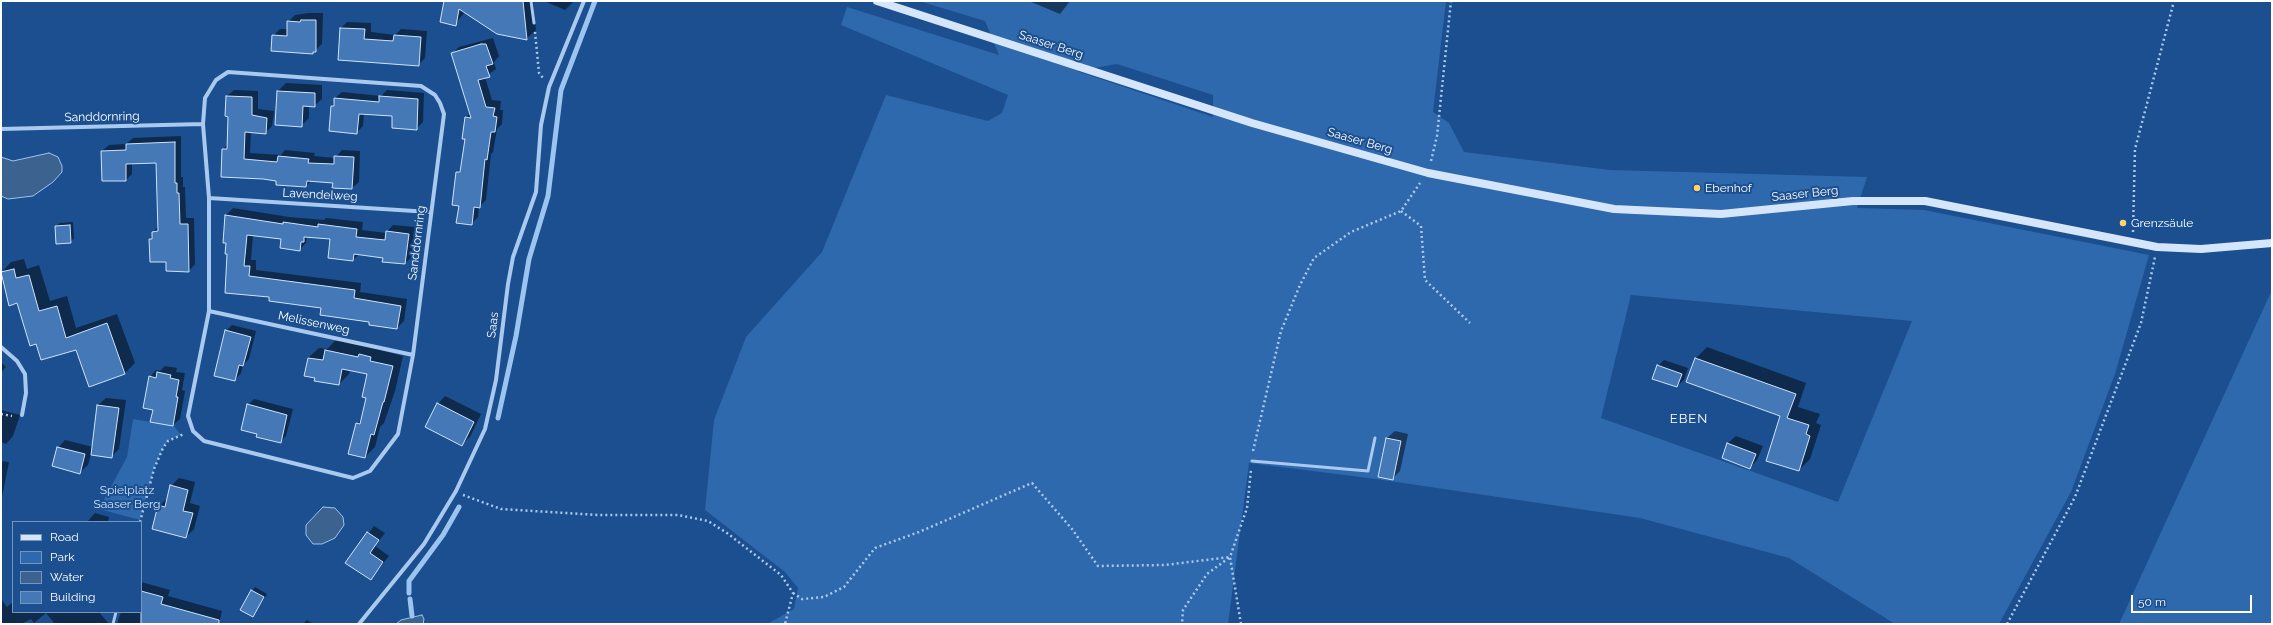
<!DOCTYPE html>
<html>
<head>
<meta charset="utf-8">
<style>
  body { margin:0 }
  #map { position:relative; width:2273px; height:625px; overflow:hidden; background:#1b4f8f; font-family:Raleway,sans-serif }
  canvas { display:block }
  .frame { position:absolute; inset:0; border:2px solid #fff; pointer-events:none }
  .legend { position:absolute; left:12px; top:521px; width:130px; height:92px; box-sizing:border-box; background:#1b4f8f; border:1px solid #7695bc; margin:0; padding:5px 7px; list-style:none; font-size:12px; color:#fff }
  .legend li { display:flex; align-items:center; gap:8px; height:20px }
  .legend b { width:20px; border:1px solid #7695bc }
  .scale { position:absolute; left:2131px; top:595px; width:121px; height:18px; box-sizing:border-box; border:2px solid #fff; border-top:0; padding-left:5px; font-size:12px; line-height:14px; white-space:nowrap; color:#fff; -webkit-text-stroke:3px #1b4f8f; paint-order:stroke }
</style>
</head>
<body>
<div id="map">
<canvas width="2273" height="625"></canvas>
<div class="frame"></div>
<ul class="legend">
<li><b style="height:5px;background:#d6e6fa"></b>Road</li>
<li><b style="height:11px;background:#2e69ad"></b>Park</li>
<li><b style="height:11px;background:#3c6290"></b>Water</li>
<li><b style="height:11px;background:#4478b7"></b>Building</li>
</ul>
<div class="scale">50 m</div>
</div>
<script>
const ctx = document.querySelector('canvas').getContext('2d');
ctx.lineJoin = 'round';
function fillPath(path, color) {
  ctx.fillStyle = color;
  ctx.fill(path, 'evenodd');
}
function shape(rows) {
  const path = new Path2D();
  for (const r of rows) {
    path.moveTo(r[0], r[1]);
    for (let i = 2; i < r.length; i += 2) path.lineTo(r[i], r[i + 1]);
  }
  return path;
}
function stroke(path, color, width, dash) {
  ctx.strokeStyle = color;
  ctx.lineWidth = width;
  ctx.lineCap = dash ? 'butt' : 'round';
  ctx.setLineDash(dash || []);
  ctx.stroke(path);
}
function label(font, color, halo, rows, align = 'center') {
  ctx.font = font + ' Raleway,sans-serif';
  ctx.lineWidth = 4;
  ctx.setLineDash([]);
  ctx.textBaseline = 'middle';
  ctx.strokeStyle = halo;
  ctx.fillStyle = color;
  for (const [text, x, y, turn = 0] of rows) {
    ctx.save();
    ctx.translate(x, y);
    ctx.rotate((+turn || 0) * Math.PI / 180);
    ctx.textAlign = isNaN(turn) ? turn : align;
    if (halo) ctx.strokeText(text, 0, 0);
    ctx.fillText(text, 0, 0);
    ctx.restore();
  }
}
const green = shape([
  [919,1,1446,1,1433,112,1449,123,1464,152,1610,170,1867,177,1857,208,1924,210,2149,255,2115,374,2071,492,1999,624,1895,624,1789,558,1640,518,1376,479,1249,463,1228,624,767,624,794,609,798,588,785,572,705,510,714,420,746,337,822,252,886,95,988,121,1002,113,1008,95,841,25,847,7,999,55,985,21],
  [1117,64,1213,95,1213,117,1077,71],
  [1631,295,1912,321,1838,502,1601,418],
  [2272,290,2272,624,2119,624],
  [133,419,174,426,181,435,168,441,163,448,154,469,140,520,99,509,127,457]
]);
const water = shape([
  [49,153,58,157,62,166,62,172,53,182,33,196,8,199,1,196,1,157,13,161,49,153],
  [323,507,335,508,343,517,344,525,335,538,322,544,313,544,306,535,306,525,323,507],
  [422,615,424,619,423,624,396,624,401,620,422,615]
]);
const shadow = shape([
  [445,1,533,1,536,30,526,39,465,12,455,24],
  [544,1,574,1,565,10],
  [1029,1,1070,1,1060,14],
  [309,13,323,13,322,44,312,53,273,36,280,29,288,29,288,22,295,15],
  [347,22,371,23,371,32,395,35,401,29,427,31,425,58,418,65,341,28],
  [493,38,499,56,494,62,496,69,485,77,492,100,501,101,500,110,503,110,502,124,497,129,493,152,491,154,486,200,479,207,478,217,471,224,460,205,457,172,462,168,466,139,466,118,470,113,452,54,459,47],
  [286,83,322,85,322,99,314,106,309,106,309,118,301,126,278,91],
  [234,90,258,91,258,109,274,111,272,126,265,133,251,132,250,153,281,155,285,150,315,153,314,156,335,158,342,150,360,151,359,182,352,188,333,187,334,182,311,181,306,186,277,180,223,149,228,144,229,116,227,96],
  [387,90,424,93,423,122,416,129,393,116,364,114,363,126,356,133,332,107,335,98,342,92,381,96],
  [181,136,181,177,183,177,183,187,185,187,186,218,194,218,195,264,189,271,167,261,150,239,153,232,159,226,157,162,132,163,132,174,126,180,102,151,109,145,126,144,133,138],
  [233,208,289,217,324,220,326,218,363,222,362,230,386,233,393,225,415,227,412,257,405,263,384,257,359,254,353,260,331,239,307,237,306,243,299,250,282,238,253,235,251,260,256,260,256,270,361,283,360,292,407,299,404,321,397,328,270,296,226,292,227,243,224,242,226,215],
  [73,222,74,238,71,242,56,226,60,223],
  [24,259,27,269,39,265,50,301,67,296,76,328,117,314,135,363,125,373,90,386,76,349,37,343,18,302,10,304,1,273,11,262],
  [232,325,256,331,249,359,243,365,241,373,235,380,226,331],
  [336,340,381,347,380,350,403,356,395,391,384,423,380,427,375,447,365,457,357,424,363,417,368,397,368,374,350,370,349,374,339,384,306,375,308,358,319,348,327,349],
  [1707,347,1806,383,1798,407,1820,414,1816,423,1821,425,1810,459,1799,470,1782,416,1688,381,1696,358],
  [1664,360,1688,368,1684,380,1677,386,1658,366],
  [1,362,6,367,1,372],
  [165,366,177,368,176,372,185,373,182,390,185,391,180,419,173,425,154,409,150,377,156,370,160,371],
  [445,396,481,414,470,437,462,444,438,404],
  [106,398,126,400,119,449,111,457,91,454,88,465,80,472,58,448,65,440,93,447,98,405],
  [254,399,293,409,286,436,280,442,258,433,248,405],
  [1,410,20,415,13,436,6,444,1,442],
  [1395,431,1408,434,1400,471,1392,479,1387,438],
  [1736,436,1763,446,1757,460,1750,468,1728,443],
  [1,461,9,462,1,502],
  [179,478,195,482,190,503,200,506,194,529,186,537,159,506,168,498,171,486],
  [95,513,109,517,108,522,87,522],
  [374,526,385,533,375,546,389,556,371,579,347,562],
  [141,582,170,590,168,596,222,611,219,624,117,624,121,612,141,612],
  [255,587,267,594,253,616,252,591],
  [1,599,7,607,13,602,13,612,99,612,109,624,55,624,46,613,34,623,31,619,21,624,1,624],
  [307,620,313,624,303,624]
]);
const stream = shape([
  [498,418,516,336,529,259,548,196,561,90,595,1],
  [409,593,409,581,443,535,459,507],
  [410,599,412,616]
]);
const building = shape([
  [444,1,523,1,527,40,497,34,459,9,456,26,440,22,444,1],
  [301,20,316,20,316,52,313,52,313,54,271,51,272,35,287,36,287,21,300,22,301,20],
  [340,28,365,29,364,39,393,41,394,35,421,37,419,66,338,60,340,28],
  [481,44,486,44,493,64,486,66,490,77,478,80,486,107,495,108,493,116,497,117,495,132,491,132,487,160,485,159,480,208,474,207,472,225,456,223,459,206,452,205,456,172,460,172,465,139,462,139,465,117,471,118,451,53,481,44],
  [277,91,315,93,315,107,303,106,302,127,275,125,277,91],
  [226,96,252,97,252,115,267,118,266,134,245,132,244,159,277,162,278,156,309,159,308,163,334,164,334,156,354,157,352,189,332,188,333,183,307,181,306,187,276,185,276,181,263,179,221,177,222,149,227,149,228,117,225,116,226,96],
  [379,96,418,99,417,130,392,128,392,116,359,114,357,134,329,131,331,106,334,106,334,98,379,102,379,96],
  [175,142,175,183,177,183,177,193,179,193,180,224,188,224,189,272,166,271,166,262,150,262,149,239,152,239,152,232,158,231,156,163,126,164,126,181,102,181,101,151,126,150,126,144,175,142],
  [225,215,283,224,283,222,318,227,318,224,357,229,356,237,385,240,386,231,409,234,405,264,382,262,383,258,354,254,353,261,328,258,330,239,304,237,304,242,301,242,300,251,280,248,281,239,247,235,244,266,250,266,249,276,355,290,354,298,401,306,397,329,369,325,369,322,320,315,321,308,269,301,269,297,225,293,227,254,225,254,226,243,223,243,225,215],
  [70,225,71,243,56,244,55,226,70,225],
  [14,269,16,278,29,275,39,311,57,306,66,338,107,323,125,374,89,387,76,350,41,360,36,344,30,346,17,303,9,306,1,272,14,269],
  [225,330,251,337,243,366,239,365,235,381,214,376,225,330],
  [325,350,358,357,359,354,371,357,370,361,393,366,384,402,383,402,374,435,371,434,365,458,348,454,356,423,360,424,366,398,362,397,367,374,342,369,339,385,314,381,315,378,304,376,308,358,323,360,325,350],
  [1695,358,1796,394,1787,418,1809,425,1806,434,1810,436,1799,471,1766,461,1780,416,1686,382,1695,358],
  [1657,365,1682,374,1677,387,1652,379,1657,365],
  [157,372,171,375,170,378,179,380,176,397,178,397,173,426,150,422,153,410,143,408,149,376,156,378,157,372],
  [437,403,474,422,462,446,425,427,437,403],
  [247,404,287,415,281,443,256,437,257,434,241,430,247,404],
  [97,405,119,408,112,458,91,455,97,405],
  [1386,438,1401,441,1393,480,1378,477,1386,438],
  [1727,443,1756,454,1750,469,1722,458,1727,443],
  [57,447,85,454,80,474,52,466,57,447],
  [170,485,188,490,183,511,193,513,186,538,152,529,158,505,165,507,170,485],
  [367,532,379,540,370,553,383,562,371,580,345,563,367,532],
  [251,590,264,597,253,617,240,610,251,590],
  [141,591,163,597,161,604,219,620,219,624,141,624,141,591]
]);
const path = shape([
  [535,32,539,73,543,78],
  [1431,161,1437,136,1451,1],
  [1401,211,1421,226,1425,280,1470,323],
  [2133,232,2135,149,2174,1],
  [1,414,12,416],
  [1253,451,1281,331,1300,285,1314,258,1351,232,1401,211,1420,183],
  [463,495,501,509,598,515,678,515,708,521,727,533,781,575,793,593,785,624],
  [140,522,154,469,163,448,168,441,184,434],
  [793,593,802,599,824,597,844,587,875,548,919,532,1032,483,1072,529,1098,566,1165,565,1230,557,1207,574,1183,610,1182,624],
  [1241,624,1230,557,1247,508,1251,470],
  [2007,624,2075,497,2141,323,2155,257]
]);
const lane = shape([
  [531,1,534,23],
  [1252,461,1368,471,1375,438],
  [113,624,116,612]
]);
const street = shape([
  [228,72,421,86,435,95,440,103,444,114,413,355,398,434,370,471,353,478,204,441,193,431,188,416,209,311,209,198,203,124,205,98,216,80,228,72],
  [1,129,203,124],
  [209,198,430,212],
  [209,311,413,355],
  [1,347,17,361,25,374,26,393,22,415],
  [359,624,424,544,456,491,485,429,496,380,508,284,513,257,536,192,541,125,549,87,584,1]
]);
const secondary = shape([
  [877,1,1252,123,1428,173,1614,209,1721,214,1853,201,1925,201,2157,247,2201,249,2272,243]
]);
const markers = [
  [1697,188,4,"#ffd166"],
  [2123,223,4,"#ffd166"]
];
const streetNames = [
  ["Saaser Berg",1051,45,18],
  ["Sanddornring",102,117,-1],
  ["Saaser Berg",1360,141,16],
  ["Saaser Berg",1805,194,-6],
  ["Lavendelweg",320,195,3],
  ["Sanddornring",417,243,-83],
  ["Melissenweg",314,323,12],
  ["Saas",493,325,-83]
];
const poiNames = [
  ["Ebenhof",1705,188],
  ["Grenzsäule",2131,223]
];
const parkNames = [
  ["Spielplatz",127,490],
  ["Saaser Berg",127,504]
];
const neighbourhoodNames = [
  ["EBEN",1689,419]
];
fillPath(green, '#2e69ad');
fillPath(water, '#3c6290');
stroke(water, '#9cc4f0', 1);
fillPath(shadow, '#0007');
stroke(stream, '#9cc4f0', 5);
fillPath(building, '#4478b7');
stroke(building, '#cfe3fa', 1);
stroke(path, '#a9c9ee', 2.5, [2, 3]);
stroke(lane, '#a9c9ee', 3);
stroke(street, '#a9c9ee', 4);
stroke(secondary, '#d6e6fa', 8);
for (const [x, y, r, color] of markers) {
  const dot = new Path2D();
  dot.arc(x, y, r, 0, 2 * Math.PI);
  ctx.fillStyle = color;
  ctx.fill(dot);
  stroke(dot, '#1b4f8f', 1.5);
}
label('12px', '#fff', '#1b4f8f', streetNames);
label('12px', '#fff', '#1b4f8f', poiNames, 'left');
label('12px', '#cfe3fa', '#1b4f8f', parkNames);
ctx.letterSpacing = '1px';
label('13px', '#fff', '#1b4f8f', neighbourhoodNames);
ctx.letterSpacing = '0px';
</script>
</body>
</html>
